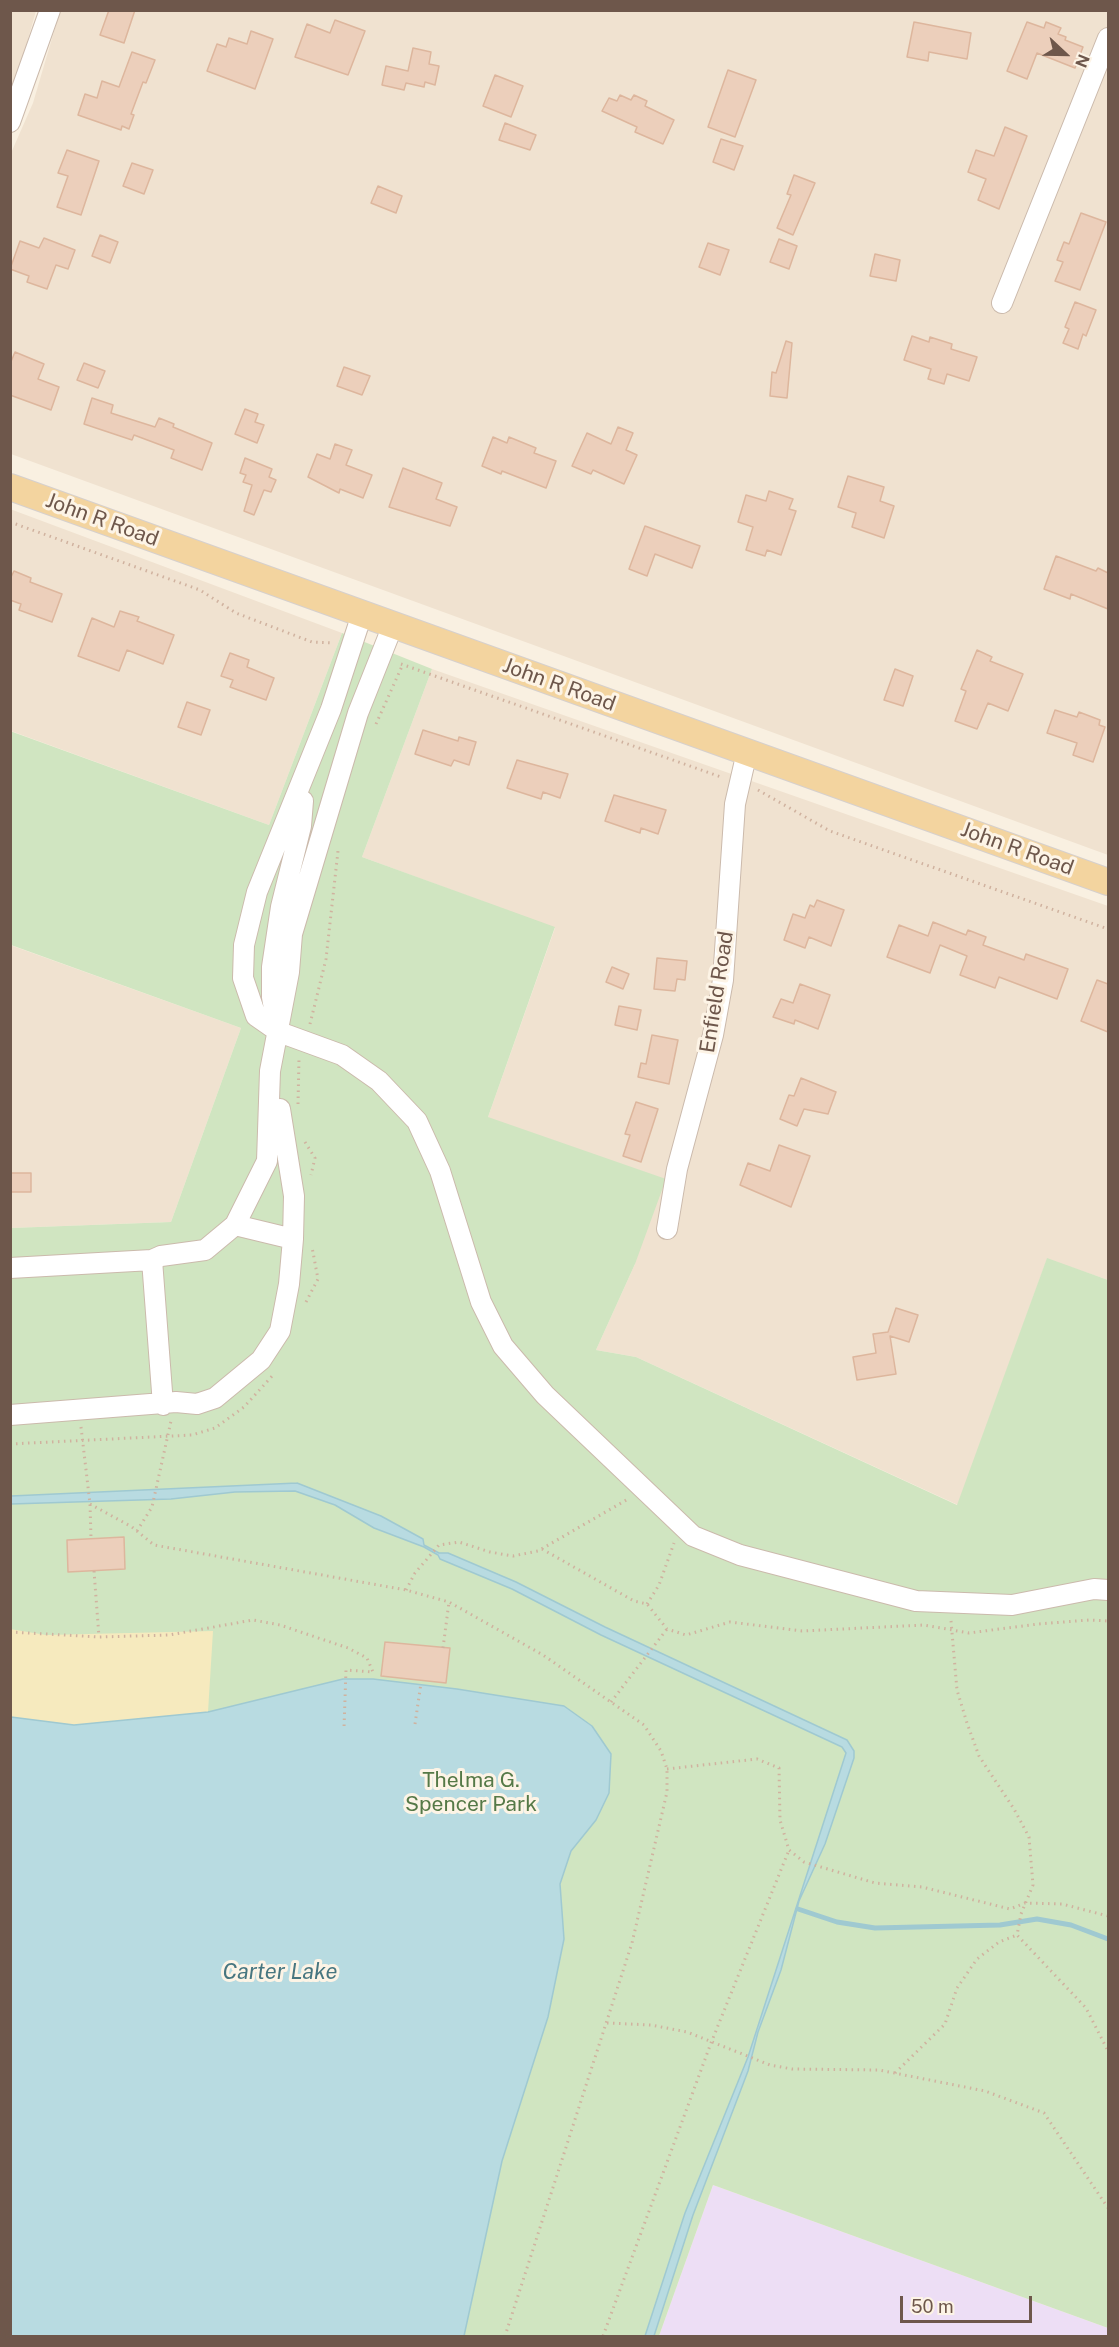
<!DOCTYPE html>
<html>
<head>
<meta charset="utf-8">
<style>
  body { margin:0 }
  #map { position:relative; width:1119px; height:2347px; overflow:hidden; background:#f9f0e1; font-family:"Public Sans",sans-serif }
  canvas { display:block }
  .frame { position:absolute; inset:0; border:12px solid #6e574b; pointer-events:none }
  .north { position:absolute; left:1035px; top:24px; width:60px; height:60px; -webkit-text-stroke:4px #fdf4e6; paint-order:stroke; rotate:112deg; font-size:16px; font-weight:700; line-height:24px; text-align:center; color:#6e574b }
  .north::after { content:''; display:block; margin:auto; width:21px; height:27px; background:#6e574b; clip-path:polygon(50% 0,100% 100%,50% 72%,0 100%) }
  .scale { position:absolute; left:900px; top:2296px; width:132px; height:27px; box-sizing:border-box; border:3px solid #6e574b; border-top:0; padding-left:8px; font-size:18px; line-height:21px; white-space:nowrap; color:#6e574b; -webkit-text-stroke:4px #fdf4e6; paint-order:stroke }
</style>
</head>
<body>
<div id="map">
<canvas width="1119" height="2347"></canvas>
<div class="frame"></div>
<div class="north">N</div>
<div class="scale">50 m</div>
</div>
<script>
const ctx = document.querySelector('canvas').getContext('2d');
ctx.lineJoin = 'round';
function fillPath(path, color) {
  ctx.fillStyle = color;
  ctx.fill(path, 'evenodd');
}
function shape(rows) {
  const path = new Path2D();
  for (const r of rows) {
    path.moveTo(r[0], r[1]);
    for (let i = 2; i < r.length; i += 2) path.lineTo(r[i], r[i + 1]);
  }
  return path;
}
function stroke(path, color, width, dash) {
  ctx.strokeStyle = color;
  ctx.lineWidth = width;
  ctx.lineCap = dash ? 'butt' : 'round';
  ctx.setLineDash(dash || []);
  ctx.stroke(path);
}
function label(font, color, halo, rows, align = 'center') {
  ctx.font = font + ' "Public Sans",sans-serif';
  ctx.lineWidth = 6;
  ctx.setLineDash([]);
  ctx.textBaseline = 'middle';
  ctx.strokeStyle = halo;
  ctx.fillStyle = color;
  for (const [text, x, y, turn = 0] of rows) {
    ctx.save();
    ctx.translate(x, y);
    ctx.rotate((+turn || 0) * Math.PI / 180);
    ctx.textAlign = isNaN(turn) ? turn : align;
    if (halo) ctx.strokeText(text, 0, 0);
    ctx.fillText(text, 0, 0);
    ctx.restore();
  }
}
const residential = shape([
  [11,11,36,11,11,99],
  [60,11,1108,11,1108,855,11,454,11,153,33,103],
  [10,509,342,633,269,825,11,731],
  [432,669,1108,906,1108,1280,1047,1259,958,1505,636,1357,596,1350,635,1264,488,1117,555,928,362,857],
  [10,945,241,1028,171,1222,11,1228]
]);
const education = shape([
  [713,2185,1108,2328,1108,2336,659,2336]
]);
const green = shape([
  [342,633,432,669,362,857,555,927,488,1117,666,1179,635,1264,596,1350,636,1357,957,1505,1047,1258,1108,1280,1108,2328,713,2185,659,2336,11,2336,11,1228,171,1222,241,1028,11,945,10,731,269,825]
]);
const sand = shape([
  [10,1629,46,1635,213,1631,208,1712,74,1725,11,1717]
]);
const water = shape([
  [297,1483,381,1516,423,1539,424,1545,439,1553,448,1553,516,1582,605,1627,847,1740,854,1751,854,1758,825,1844,799,1901,781,1970,758,2032,748,2071,693,2215,654,2336,645,2336,685,2213,748,2057,846,1753,842,1747,601,1635,512,1589,440,1559,438,1555,424,1547,374,1528,335,1505,295,1491,235,1492,171,1499,11,1504,11,1496,297,1483],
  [343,1679,373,1679,457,1689,564,1706,592,1726,611,1754,609,1793,596,1820,571,1851,560,1884,564,1939,548,2017,502,2161,464,2336,11,2336,11,1717,74,1725,208,1712,343,1679]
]);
const stream = shape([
  [798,1909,837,1922,875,1928,1000,1925,1037,1919,1071,1925,1108,1939]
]);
const building = shape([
  [109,10,135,10,124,43,100,35,109,10],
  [335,20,365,31,348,75,295,57,307,24,330,33,335,20],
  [914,22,971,33,967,59,929,52,928,61,907,57,914,22],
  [1027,22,1044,28,1046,22,1061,28,1058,34,1066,37,1065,40,1083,47,1075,68,1037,53,1027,79,1007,71,1027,22],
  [251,31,273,39,255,89,207,71,217,44,226,47,229,38,247,44,251,31],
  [413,48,431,52,429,64,439,66,435,85,425,82,424,87,406,83,404,90,382,85,386,66,408,71,413,48],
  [132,52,155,60,146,83,143,82,131,114,134,115,129,129,122,126,121,130,78,115,85,94,97,98,102,81,119,87,132,52],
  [728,70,756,80,735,137,708,127,728,70],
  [495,75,523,86,511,117,483,106,495,75],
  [620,95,631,100,634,95,647,101,645,106,674,120,663,144,635,132,637,127,602,111,609,98,617,101,620,95],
  [505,123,536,135,530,150,499,140,505,123],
  [1005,127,1027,136,999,209,978,200,986,179,968,172,976,150,994,156,1005,127],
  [721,139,743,146,734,170,713,162,721,139],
  [67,150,99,161,81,215,57,207,68,176,58,173,67,150],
  [132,163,153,170,144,194,123,186,132,163],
  [794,175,815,183,793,235,777,228,791,195,787,194,794,175],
  [378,186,402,196,396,213,371,203,378,186],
  [1081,213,1106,222,1080,290,1055,281,1063,262,1057,260,1064,242,1069,244,1081,213],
  [100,235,118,242,110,263,92,256,100,235],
  [44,238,75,250,68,269,56,265,47,289,27,282,29,276,10,269,20,241,39,248,44,238],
  [779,239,797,246,789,269,770,262,779,239],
  [708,243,729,250,720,275,699,267,708,243],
  [875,254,900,260,896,281,870,276,875,254],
  [1075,302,1096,310,1086,336,1083,334,1078,349,1063,343,1069,329,1065,327,1075,302],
  [912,336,929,342,930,337,952,344,951,349,977,357,969,381,947,374,944,384,928,379,931,369,904,360,912,336],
  [786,341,792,343,787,398,770,396,772,372,776,373,786,341],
  [15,352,44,364,38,379,59,387,51,410,10,395,10,364,15,352],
  [84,363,105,371,98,388,77,380,84,363],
  [344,367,370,376,362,395,337,386,344,367],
  [92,398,113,405,111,413,155,427,159,418,174,424,173,427,212,443,202,470,171,458,174,450,134,435,132,440,84,424,92,398],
  [245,409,258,414,255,422,264,425,257,443,235,434,245,409],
  [618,427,633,433,626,450,637,455,624,484,593,470,591,474,572,466,587,433,611,444,618,427],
  [493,437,507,443,509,437,536,448,534,453,556,461,546,488,502,471,501,474,482,466,493,437],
  [335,444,352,450,346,465,372,475,363,498,340,489,339,493,308,477,317,454,330,459,335,444],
  [245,458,272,469,269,477,276,480,271,492,264,490,254,515,244,511,252,485,243,482,246,475,240,473,245,458],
  [403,468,442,483,436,499,457,507,450,526,389,507,403,468],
  [848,476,884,487,880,501,894,506,884,538,852,527,856,513,838,507,848,476],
  [769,491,793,499,789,509,796,511,781,555,767,550,765,556,746,550,753,527,738,522,746,495,766,501,769,491],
  [645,526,700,546,692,568,655,554,647,576,629,569,645,526],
  [1056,556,1096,571,1098,568,1108,573,1108,609,1071,594,1070,599,1044,589,1056,556],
  [14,571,31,578,30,582,62,594,52,622,19,610,21,604,10,600,10,579,14,571],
  [120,611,139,617,137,621,174,635,163,664,127,650,119,671,78,656,92,618,114,627,120,611],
  [977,650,992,657,990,661,1023,674,1008,711,988,703,977,729,955,721,966,691,961,689,977,650],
  [230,653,249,660,247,667,274,678,266,700,230,687,233,680,221,676,230,653],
  [895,669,913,676,903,706,884,700,895,669],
  [187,702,210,710,201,735,178,727,187,702],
  [1055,710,1077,717,1079,712,1100,720,1099,725,1105,727,1093,762,1073,755,1077,743,1047,733,1055,710],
  [423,730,458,741,459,737,476,742,469,765,454,760,451,766,415,754,423,730],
  [517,760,568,774,560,798,543,792,541,799,507,788,517,760],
  [614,795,666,810,658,834,641,828,640,833,605,821,614,795],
  [817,900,844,910,831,946,809,937,805,948,784,940,793,914,805,918,810,905,814,907,817,900],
  [933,922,966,935,968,930,986,937,983,945,1024,960,1026,954,1068,969,1057,999,999,977,995,988,960,975,967,956,940,945,930,973,887,957,899,925,928,936,933,922],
  [657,958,687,961,685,980,677,979,675,991,654,989,657,958],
  [612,967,629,974,623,989,606,982,612,967],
  [1097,980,1108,984,1108,1032,1081,1021,1097,980],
  [800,984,830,995,818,1029,795,1020,794,1024,773,1017,781,999,793,1003,800,984],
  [619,1006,641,1010,637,1030,615,1025,619,1006],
  [652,1035,678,1040,669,1084,638,1077,641,1063,646,1064,652,1035],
  [801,1078,836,1092,828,1114,804,1109,797,1126,780,1119,789,1095,794,1096,801,1078],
  [636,1102,658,1109,641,1162,623,1156,630,1135,625,1134,636,1102],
  [779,1145,810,1156,791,1207,740,1185,748,1163,770,1171,779,1145],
  [10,1173,31,1173,31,1192,10,1192,10,1173],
  [896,1308,918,1315,909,1342,890,1336,896,1374,857,1380,853,1357,876,1353,873,1334,888,1332,896,1308],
  [124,1537,125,1569,68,1572,67,1540,124,1537],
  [385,1642,450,1648,446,1683,381,1676,385,1642]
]);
const path = shape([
  [10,522,200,590,236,613,312,642,333,643],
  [401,664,721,777],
  [376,724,403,664],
  [758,790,830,831,1108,929],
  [310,1024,326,959,338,851],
  [298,1104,299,1059],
  [305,1142,315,1158,311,1175],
  [306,1302,318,1279,312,1247],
  [81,1427,90,1504,91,1538],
  [10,1444,192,1435,215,1428,244,1407,274,1374],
  [90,1504,132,1527,154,1545,406,1590,449,1602,543,1655,644,1725,661,1751,667,1769,667,1792,632,1943,505,2336],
  [137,1531,152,1507,171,1421],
  [542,1549,634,1601,647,1604,667,1629,686,1635,730,1622,802,1631,924,1625,969,1633,1038,1624,1089,1620,1108,1621],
  [94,1571,99,1637],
  [406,1590,415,1573,439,1545,459,1542,490,1552,513,1556,538,1551,628,1499],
  [647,1604,659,1585,674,1543],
  [951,1621,957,1690,967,1723,979,1756,1014,1809,1029,1837,1033,1885,1021,1914,1017,1935,1086,2008,1108,2051],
  [10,1632,99,1637,169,1635,253,1620,280,1625,348,1648,367,1658,373,1672,346,1670,344,1728],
  [443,1648,449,1602],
  [611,1702,667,1629],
  [415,1724,421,1683],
  [667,1769,757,1759,779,1768,780,1820,789,1850,804,1862,875,1883,922,1887,1010,1909,1025,1903,1062,1904,1108,1916],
  [607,2023,651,2025,687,2032,770,2065,792,2069,879,2070,985,2091,1044,2113,1108,2208],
  [895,2073,945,2024,957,1988,977,1959,999,1942,1017,1935],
  [603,2336,711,2043,789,1850]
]);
const minor = shape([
  [10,122,50,10],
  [1002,303,1108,38],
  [362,614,331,709,257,892,244,945,243,978,256,1016,279,1032,342,1055,379,1081,417,1121,440,1171,481,1302,503,1346,545,1395,693,1536,740,1555,916,1601,1012,1605,1094,1589,1108,1590],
  [276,1020,272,997,272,967,281,907,301,826,303,801],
  [235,1225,293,1239],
  [667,1229,677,1169,713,1035,723,980,735,804,747,752],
  [10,1268,152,1260],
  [163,1405,152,1260,161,1256,205,1250,235,1225,267,1161,270,1071,289,972,292,934,358,713,393,625],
  [10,1415,176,1402,197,1404,215,1398,261,1360,280,1331,289,1284,293,1239,294,1196,280,1109]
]);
const major = shape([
  [10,487,1108,882]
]);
const streetNames = [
  ["John R Road",102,520,20],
  ["John R Road",559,685,20],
  ["John R Road",1017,849,20],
  ["Enfield Road",717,992,-81]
];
const parkNames = [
  ["Thelma G.",471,1781],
  ["Spencer Park",471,1805]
];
const waterNames = [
  ["Carter Lake",280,1972]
];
fillPath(residential, '#f0e2d0');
fillPath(education, '#eddef5');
fillPath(green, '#d0e5c1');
fillPath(sand, '#f6eabe');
fillPath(water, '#b8dbe1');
stroke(water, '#9fc9d1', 1.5);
stroke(stream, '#9fc9d1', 5);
fillPath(building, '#eccfbb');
stroke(building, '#ddb69d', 1.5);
stroke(minor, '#cbbaac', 22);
stroke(major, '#d6d0cd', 28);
stroke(path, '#d0b29f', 3, [1.5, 4.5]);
stroke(minor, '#fff', 20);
stroke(major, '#f3d49f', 26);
label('21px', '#6e574b', '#fdf4e6', streetNames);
label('21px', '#557947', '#fdf4e6', parkNames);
label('italic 22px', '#477680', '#fdf4e6', waterNames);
</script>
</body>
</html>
